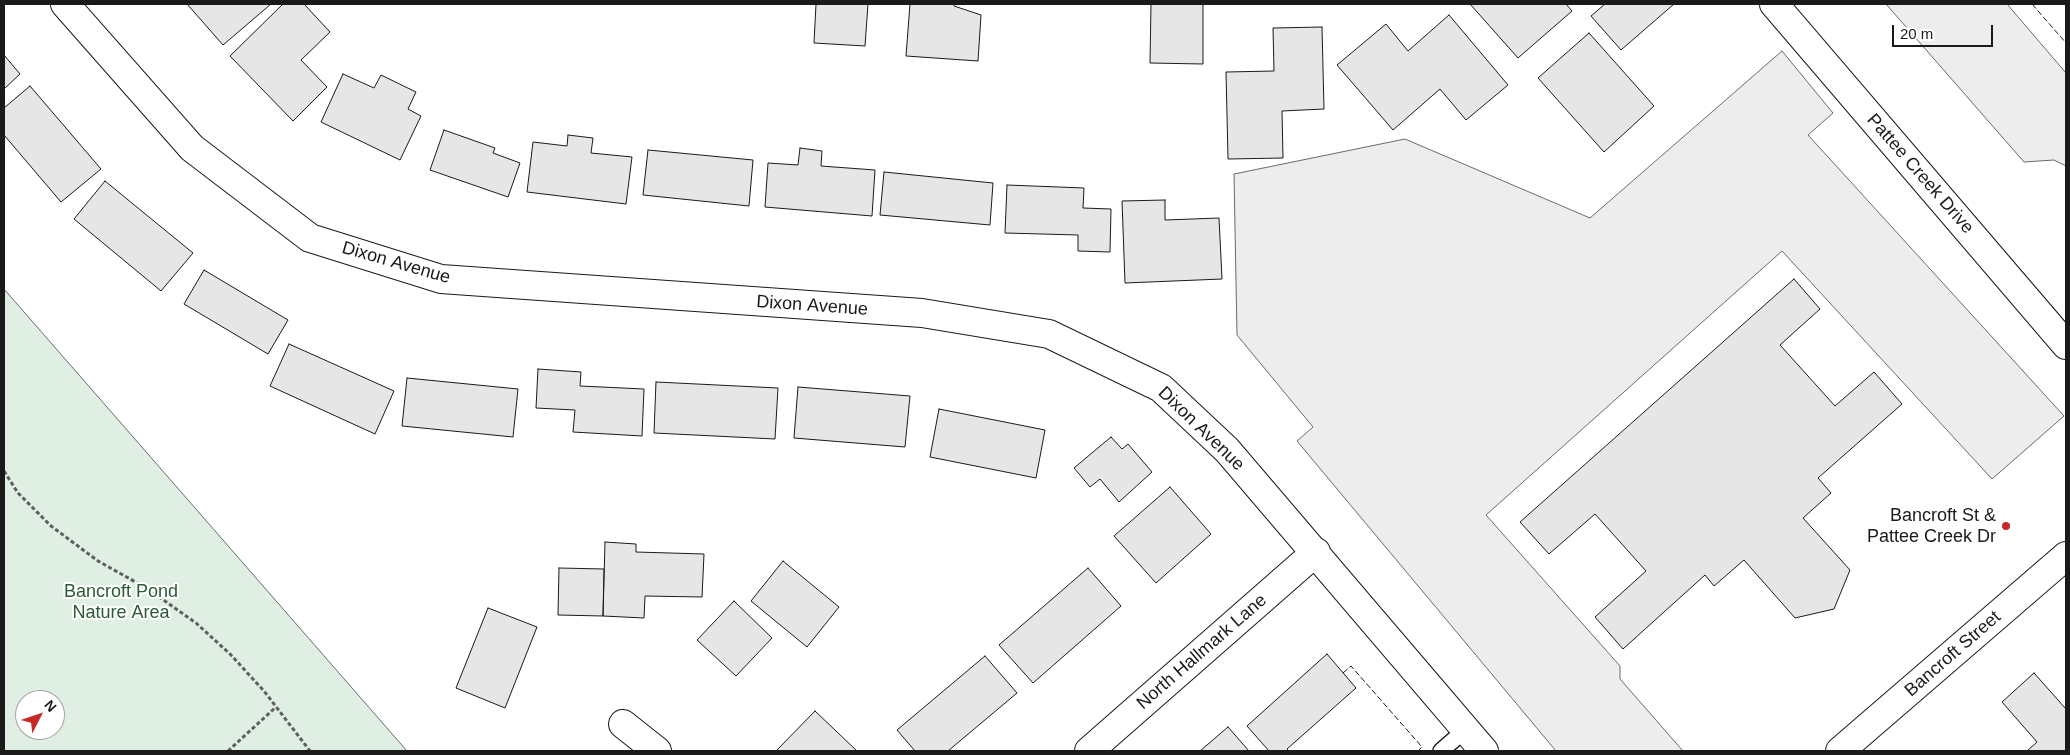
<!DOCTYPE html>
<html>
<head>
<meta charset="utf-8">
<style>
  body { margin:0 }
  #map { position:relative; width:2070px; height:755px; overflow:hidden; background:#fff; font-family:Helvetica,sans-serif }
  canvas { display:block }
  .frame { position:absolute; inset:0; border:5px solid #1a1a1a; pointer-events:none }
  .north { position:absolute; left:15px; top:690px; width:50px; height:50px; box-sizing:border-box; background:#fff; border:1px solid #a3a3a3; border-radius:50%; rotate:49deg; font-size:14px; font-weight:700; line-height:20px; text-align:center; color:#1a1a1a }
  .north::after { content:''; display:block; margin:auto; width:18px; height:22px; background:#c62828; clip-path:polygon(50% 0,100% 100%,50% 72%,0 100%) }
  .scale { position:absolute; left:1892px; top:25px; width:101px; height:22px; box-sizing:border-box; border:2px solid #1a1a1a; border-top:0; padding-left:6px; font-size:15px; line-height:18px; white-space:nowrap; color:#1a1a1a; -webkit-text-stroke:4px #fff; paint-order:stroke }
</style>
</head>
<body>
<div id="map">
<canvas width="2070" height="755"></canvas>
<div class="frame"></div>
<div class="north">N</div>
<div class="scale">20 m</div>
</div>
<script>
const ctx = document.querySelector('canvas').getContext('2d');
ctx.lineJoin = 'round';
function fillPath(path, color) {
  ctx.fillStyle = color;
  ctx.fill(path, 'evenodd');
}
function shape(rows) {
  const path = new Path2D();
  for (const r of rows) {
    path.moveTo(r[0], r[1]);
    for (let i = 2; i < r.length; i += 2) path.lineTo(r[i], r[i + 1]);
  }
  return path;
}
function stroke(path, color, width, dash) {
  ctx.strokeStyle = color;
  ctx.lineWidth = width;
  ctx.lineCap = dash ? 'butt' : 'round';
  ctx.setLineDash(dash || []);
  ctx.stroke(path);
}
function label(font, color, halo, rows, align = 'center') {
  ctx.font = font + ' Helvetica,sans-serif';
  ctx.lineWidth = 4;
  ctx.setLineDash([]);
  ctx.textBaseline = 'middle';
  ctx.strokeStyle = halo;
  ctx.fillStyle = color;
  for (const [text, x, y, turn = 0] of rows) {
    ctx.save();
    ctx.translate(x, y);
    ctx.rotate((+turn || 0) * Math.PI / 180);
    ctx.textAlign = isNaN(turn) ? turn : align;
    if (halo) ctx.strokeText(text, 0, 0);
    ctx.fillText(text, 0, 0);
    ctx.restore();
  }
}
const green = shape([
  [4,289,407,751,4,751,4,289],
  [25,700,55,700,55,730,25,730,25,700]
]);
const parking = shape([
  [1886,4,2007,4,2066,73,2066,166,2054,160,2024,162,1886,4],
  [1782,51,1833,113,1808,135,2064,416,1992,479,1782,251,1486,515,1620,666,1620,679,1683,751,1556,751,1297,441,1313,427,1237,335,1234,174,1405,139,1590,218,1782,51]
]);
const building = shape([
  [187,4,271,4,223,45,187,4],
  [283,4,304,4,330,32,301,60,327,87,293,121,230,56,283,4],
  [816,4,868,4,865,46,814,43,816,4],
  [910,4,954,4,954,6,981,15,978,61,906,56,910,4],
  [1151,4,1203,4,1203,64,1150,63,1151,4],
  [1470,4,1566,4,1572,11,1518,58,1470,4],
  [1605,4,1674,4,1621,50,1591,16,1605,4],
  [1449,15,1508,85,1466,120,1440,89,1393,130,1337,65,1386,24,1408,51,1449,15],
  [1322,27,1324,109,1282,111,1283,158,1228,159,1226,72,1274,71,1273,28,1322,27],
  [1589,33,1654,106,1604,152,1538,78,1589,33],
  [4,55,20,74,4,89,4,55],
  [343,74,374,88,381,75,416,92,408,109,421,116,400,160,321,122,343,74],
  [30,86,101,169,61,202,4,135,4,108,30,86],
  [444,130,495,148,493,153,520,163,508,197,430,170,444,130],
  [568,135,593,138,591,153,632,157,626,204,527,192,533,142,567,146,568,135],
  [800,148,822,151,821,166,875,170,872,216,765,207,768,163,798,165,800,148],
  [648,150,753,160,749,206,643,195,648,150],
  [884,172,993,183,990,225,880,215,884,172],
  [105,181,193,253,161,291,74,219,105,181],
  [1007,185,1084,188,1083,208,1111,209,1110,252,1078,251,1078,235,1005,233,1007,185],
  [1165,200,1165,220,1219,218,1222,279,1125,283,1122,201,1165,200],
  [204,270,288,320,268,354,184,304,204,270],
  [1794,279,1820,309,1780,345,1835,406,1874,372,1902,404,1818,478,1831,493,1803,518,1850,570,1834,609,1795,618,1744,560,1714,586,1705,575,1623,649,1595,617,1646,571,1595,514,1549,554,1520,522,1794,279],
  [289,344,394,391,375,434,270,386,289,344],
  [538,369,581,372,580,386,644,389,642,436,573,432,575,410,536,408,538,369],
  [407,378,518,389,513,437,402,426,407,378],
  [656,382,778,388,775,439,654,433,656,382],
  [798,387,910,396,905,447,794,438,798,387],
  [939,409,1045,430,1036,478,930,457,939,409],
  [1111,437,1122,449,1128,444,1152,472,1119,502,1100,479,1090,487,1074,468,1111,437],
  [1170,487,1211,534,1156,583,1114,536,1170,487],
  [605,542,636,544,636,552,704,554,702,597,645,596,644,618,603,616,605,542],
  [783,561,839,607,807,647,751,601,783,561],
  [559,568,604,569,603,616,558,615,559,568],
  [1088,568,1121,606,1033,683,999,645,1088,568],
  [734,601,772,638,736,676,697,640,734,601],
  [488,608,537,627,505,708,456,688,488,608],
  [1327,654,1356,688,1287,749,1289,751,1269,751,1247,726,1327,654],
  [985,656,1017,693,948,751,915,751,897,730,985,656],
  [2034,673,2066,709,2066,751,2027,751,2037,742,2002,702,2034,673],
  [815,711,857,751,776,751,815,711],
  [1228,727,1249,751,1200,751,1228,727]
]);
const path = shape([
  [4,471,18,493,51,526,98,561,148,589,196,623,230,654,264,691,310,751],
  [228,751,276,707]
]);
const lane = shape([
  [1441,751,1465,730]
]);
const street = shape([
  [65,4,192,148,310,238,441,279,922,313,1049,334,1161,388,1227,450,1484,751],
  [623,724,657,751],
  [1089,751,1316,552]
]);
const secondary = shape([
  [1774,4,2066,345],
  [1840,751,2066,556]
]);
const fence = shape([
  [2032,4,2066,43],
  [1343,673,1351,666,1422,747,1418,751]
]);
const markers = [
  [2006,526,5,"#c62828"]
];
const streetNames = [
  ["Pattee Creek Drive",1920,174,49],
  ["Dixon Avenue",396,263,16],
  ["Dixon Avenue",812,306,4],
  ["Dixon Avenue",1201,429,44],
  ["North Hallmark Lane",1202,652,-41],
  ["Bancroft Street",1953,654,-41]
];
const poiNames = [
  ["Bancroft St &",1996,516],
  ["Pattee Creek Dr",1996,537]
];
const parkNames = [
  ["Bancroft Pond",121,592],
  ["Nature Area",121,613]
];
fillPath(green, '#e0efe3');
stroke(green, '#6a6a6a', 1);
fillPath(parking, '#ededed');
stroke(parking, '#6a6a6a', 1);
fillPath(building, '#e6e6e6');
stroke(building, '#1a1a1a', 1);
stroke(lane, '#1a1a1a', 18);
stroke(street, '#1a1a1a', 30);
stroke(secondary, '#1a1a1a', 30);
stroke(path, '#5f5f5f', 3, [4, 2.5]);
stroke(lane, '#fff', 15);
stroke(street, '#fff', 28);
stroke(secondary, '#fff', 28);
stroke(fence, '#1a1a1a', 1, [6, 2.5]);
for (const [x, y, r, color] of markers) {
  const dot = new Path2D();
  dot.arc(x, y, r, 0, 2 * Math.PI);
  ctx.fillStyle = color;
  ctx.fill(dot);
  stroke(dot, '#fff', 2);
}
label('18px', '#1a1a1a', '#fff', streetNames);
label('18px', '#1a1a1a', '#fff', poiNames, 'right');
label('18px', '#2b5a34', '#fff', parkNames);
</script>
</body>
</html>
